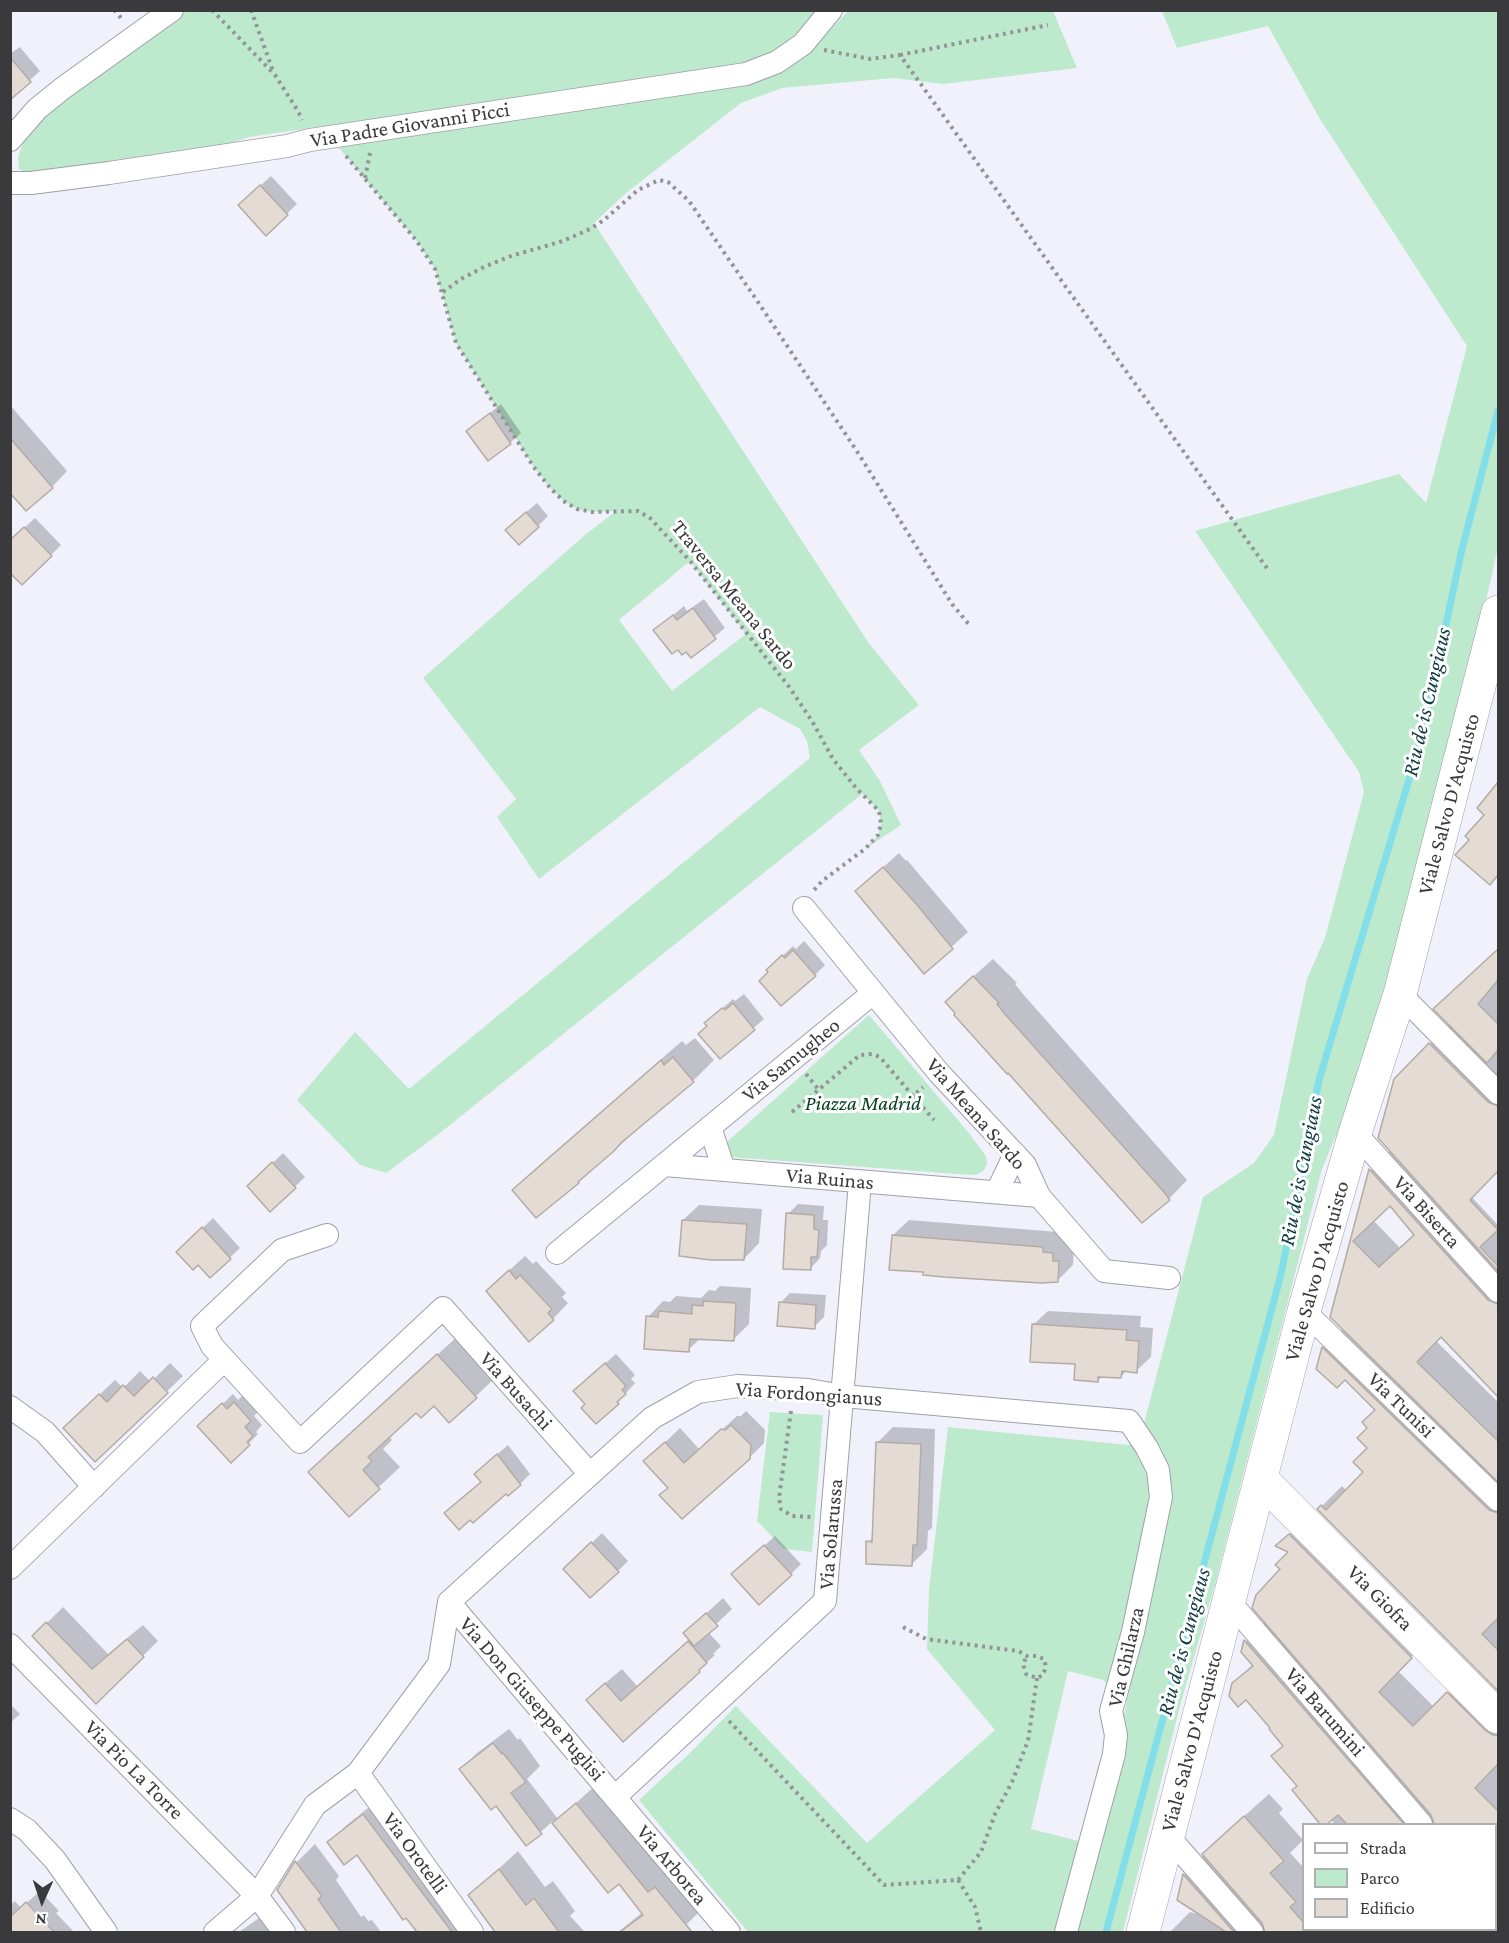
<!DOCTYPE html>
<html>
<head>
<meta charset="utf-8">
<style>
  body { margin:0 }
  #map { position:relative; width:1509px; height:1943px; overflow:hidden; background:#f1f1fb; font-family:"Crimson Pro",serif }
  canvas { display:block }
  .frame { position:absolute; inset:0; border:12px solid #3a3a3d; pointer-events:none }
  .legend { position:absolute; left:1302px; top:1823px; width:195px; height:108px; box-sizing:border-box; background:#fff; border:2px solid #b0b0b1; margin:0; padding:8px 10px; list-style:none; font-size:18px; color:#3a3a3d }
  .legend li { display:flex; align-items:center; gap:12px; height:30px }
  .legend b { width:30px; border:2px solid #b0b0b1 }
  .north { position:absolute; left:12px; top:1871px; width:60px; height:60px; -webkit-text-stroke:4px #fff; paint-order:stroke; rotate:183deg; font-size:16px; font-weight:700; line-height:24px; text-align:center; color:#3a3a3d }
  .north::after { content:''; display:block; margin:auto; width:21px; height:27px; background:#3a3a3d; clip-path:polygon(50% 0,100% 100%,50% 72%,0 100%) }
</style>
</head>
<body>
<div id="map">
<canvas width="1509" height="1943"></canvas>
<div class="frame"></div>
<ul class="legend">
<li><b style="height:8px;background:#fff"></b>Strada</li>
<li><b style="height:16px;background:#bde9cd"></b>Parco</li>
<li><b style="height:16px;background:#e3dbd4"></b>Edificio</li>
</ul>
<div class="north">N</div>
</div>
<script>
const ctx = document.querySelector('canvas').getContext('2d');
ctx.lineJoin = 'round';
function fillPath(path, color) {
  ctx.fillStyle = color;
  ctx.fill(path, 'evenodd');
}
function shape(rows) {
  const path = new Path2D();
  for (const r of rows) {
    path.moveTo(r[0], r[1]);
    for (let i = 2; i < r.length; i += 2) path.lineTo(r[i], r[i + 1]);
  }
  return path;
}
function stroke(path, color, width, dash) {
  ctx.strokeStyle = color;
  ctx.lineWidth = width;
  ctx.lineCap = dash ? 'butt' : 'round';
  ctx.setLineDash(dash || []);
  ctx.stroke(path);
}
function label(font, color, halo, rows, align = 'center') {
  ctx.font = font + ' "Crimson Pro",serif';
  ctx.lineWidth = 6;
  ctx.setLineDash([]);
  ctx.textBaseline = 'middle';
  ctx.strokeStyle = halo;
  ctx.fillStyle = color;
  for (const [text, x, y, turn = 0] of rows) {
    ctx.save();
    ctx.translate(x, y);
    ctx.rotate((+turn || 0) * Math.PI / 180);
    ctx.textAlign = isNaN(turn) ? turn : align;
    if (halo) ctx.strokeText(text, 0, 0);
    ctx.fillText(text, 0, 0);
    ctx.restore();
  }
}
const green = shape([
  [187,11,819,11,780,49,751,65,362,124,331,125,249,137,222,146,28,175,19,169,18,157,28,128,52,107],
  [848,11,1053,11,1077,68,943,84,893,78,782,88,741,103,625,194,594,223,868,642,919,705,859,750,880,781,901,825,865,849,878,835,881,824,879,811,862,794,440,1133,386,1173,360,1165,297,1100,355,1032,409,1089,810,758,807,741,800,729,760,707,539,879,497,817,516,799,423,678,585,535,616,511,592,512,577,509,565,502,551,489,533,466,456,343,435,269,416,240,339,148,393,134,782,71,808,54],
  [690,561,746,634,672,691,619,620],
  [1162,11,1498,11,1498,547,1464,700,1356,1104,1334,1140,1322,1169,1215,1584,1180,1706,1123,1932,748,1932,639,1800,690,1753,736,1706,867,1843,995,1730,927,1649,929,1589,948,1427,1129,1445,1142,1431,1203,1197,1254,1163,1274,1135,1307,979,1325,938,1364,792,1359,772,1195,531,1399,474,1426,503,1467,346,1320,119,1268,26,1177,48],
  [1068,1671,1103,1680,1127,1700,1098,1846,1031,1829],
  [869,1015,968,1132,986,1156,987,1164,984,1170,978,1174,971,1175,731,1157,727,1143,728,1141],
  [770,1412,823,1415,812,1552,784,1549,757,1521]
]);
const shadow = shape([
  [20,47,40,71,10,98,10,54],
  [271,176,297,204,266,234,250,195],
  [501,404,521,433,510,443,488,459,468,431],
  [10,405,67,471,52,487,10,491],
  [537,503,548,516,538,526,517,520],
  [35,518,61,545,51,555,10,541],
  [704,599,725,628,691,656,687,650,655,630,684,606,687,611],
  [1498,786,1498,874,1490,883,1471,839,1486,815,1493,792],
  [899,853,906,861,907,860,968,932,924,972,857,891],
  [804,941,825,965,815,975,769,972,778,960,793,946,796,949],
  [1498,949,1498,1175,1496,1172,1434,1157,1498,1225,1498,1395,1441,1335,1436,1341,1498,1402,1498,1689,1319,1509,1342,1486,1347,1491,1365,1472,1369,1448,1369,1428,1377,1410,1345,1378,1318,1368,1323,1348,1343,1328,1331,1317,1371,1170,1390,1150,1395,1080,1450,1024,1456,989],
  [1390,1204,1415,1234,1400,1248,1373,1220],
  [993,959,1017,983,1015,984,1023,994,1187,1180,1169,1199,966,983],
  [744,994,764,1019,720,1057,708,1025,717,1013,733,999,735,1001],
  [695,1038,714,1060,693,1081,578,1182,536,1216,514,1190,535,1169,682,1041,686,1045],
  [283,1153,305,1177,271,1210,249,1186],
  [798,1204,824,1206,823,1220,828,1220,827,1245,821,1251,820,1258,810,1269,788,1214],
  [699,1205,762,1209,759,1243,744,1259,683,1220],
  [213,1218,240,1248,211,1276,198,1263,188,1242],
  [909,1220,1058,1232,1058,1237,1068,1238,1074,1246,1073,1265,1057,1281,893,1235],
  [525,1256,533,1264,536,1261,566,1293,562,1297,568,1303,553,1319,503,1276],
  [720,1286,751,1288,749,1324,733,1340,701,1338,688,1350,648,1317,663,1301,670,1302,676,1296,701,1298,709,1290,715,1291],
  [790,1293,826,1295,824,1317,814,1327,780,1303],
  [1048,1311,1141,1316,1140,1327,1153,1328,1151,1357,1136,1371,1127,1370,1121,1377,1102,1376,1098,1381,1033,1325],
  [459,1335,497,1376,450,1421,434,1404,416,1411,389,1436,392,1440,383,1449,400,1467,349,1515,331,1451],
  [616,1354,635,1375,631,1379,635,1383,618,1402,596,1422,587,1404,585,1381],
  [170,1363,183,1376,95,1460,80,1413,115,1380,123,1388,140,1371,151,1382],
  [245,1393,260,1410,254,1416,262,1425,256,1432,258,1434,231,1461,209,1417,233,1394,238,1400],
  [746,1411,765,1430,764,1443,749,1458,669,1488,660,1447,680,1428,700,1450,737,1416,741,1416],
  [893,1427,935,1429,932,1528,928,1531,927,1549,912,1564,868,1542,874,1536,878,1442],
  [508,1445,530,1474,520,1484,470,1518,456,1503,482,1481,486,1464],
  [1297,1526,1431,1636,1398,1671,1434,1707,1468,1674,1498,1704,1498,1932,1443,1932,1441,1930,1496,1930,1496,1824,1335,1824,1331,1820,1322,1824,1294,1790,1299,1785,1284,1745,1272,1728,1233,1684,1253,1664,1243,1652,1246,1641,1266,1621,1282,1569,1290,1552,1278,1546],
  [602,1533,628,1561,618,1571,575,1559],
  [775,1536,801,1564,791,1574,744,1564],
  [723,1598,732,1609,708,1632,721,1646,713,1654,715,1655,623,1740,603,1685,622,1669,637,1686,691,1639,701,1618],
  [63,1607,108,1654,143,1625,158,1641,96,1702,34,1636],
  [10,1704,20,1714,10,1723],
  [509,1729,518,1740,520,1738,540,1766,527,1779,558,1819,596,1785,705,1906,686,1925,691,1932,618,1932,643,1912,620,1882,608,1891,553,1821,527,1844,496,1804,461,1769,477,1753],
  [1269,1794,1283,1809,1279,1813,1303,1840,1290,1853,1304,1868,1304,1930,1347,1930,1350,1932,1170,1932,1190,1912,1202,1915,1178,1900,1184,1875,1224,1834],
  [382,1797,472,1932,419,1932,357,1853,329,1842,348,1824],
  [315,1844,339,1876,336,1880,361,1917,364,1915,368,1921,372,1920,381,1932,308,1932,278,1890,297,1862],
  [518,1851,545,1887,553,1881,575,1911,570,1916,585,1932,497,1932,470,1895],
  [40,1891,59,1911,56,1913,74,1932,10,1932,10,1905,15,1901,21,1908],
  [259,1918,270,1932,239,1932],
  [1395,1930,1426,1930,1421,1932,1392,1932]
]);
const stream = shape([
  [1106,1932,1281,1274,1319,1080,1423,733,1462,549,1498,411]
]);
const building = shape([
  [10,57,31,82,10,100,10,57],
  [260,185,288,215,266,236,238,205,260,185],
  [490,413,511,444,488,461,466,431,490,413],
  [10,438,53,488,26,511,10,493,10,438],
  [526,512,539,527,519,545,505,530,526,512],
  [24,527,52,556,22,585,10,573,10,540,24,527],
  [693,608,716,639,691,658,686,652,682,655,678,650,672,654,653,630,673,615,677,620,693,608],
  [1498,782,1498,875,1490,885,1455,855,1469,840,1465,836,1484,815,1477,808,1498,782],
  [883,867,918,906,953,949,924,974,855,891,883,867],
  [1498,949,1498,980,1478,1004,1498,1024,1498,1050,1487,1063,1433,1009,1498,949],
  [793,950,816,976,781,1006,759,981,768,972,766,970,782,955,785,958,793,950],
  [973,976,999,1003,997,1004,1004,1013,1164,1192,1170,1200,1142,1223,1008,1073,1007,1074,954,1015,955,1013,945,1002,973,976],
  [733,1003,755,1030,720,1059,698,1034,707,1026,704,1023,722,1008,725,1010,733,1003],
  [1429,1043,1488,1102,1498,1106,1498,1171,1470,1200,1498,1230,1480,1247,1498,1266,1498,1271,1378,1138,1394,1079,1429,1043],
  [673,1057,694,1082,622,1142,614,1151,578,1182,579,1183,536,1218,512,1190,661,1060,664,1065,673,1057],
  [272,1162,296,1188,270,1212,247,1186,272,1162],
  [1369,1169,1488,1300,1498,1304,1498,1397,1441,1337,1417,1362,1498,1441,1498,1482,1330,1317,1369,1169],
  [1390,1206,1414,1235,1379,1267,1353,1241,1390,1206],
  [786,1213,814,1215,814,1229,819,1230,817,1257,811,1257,811,1270,783,1269,786,1213],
  [682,1220,747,1224,744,1260,711,1260,679,1256,682,1220],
  [202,1227,231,1259,210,1278,198,1265,193,1270,176,1252,202,1227],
  [892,1235,1043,1247,1043,1252,1053,1253,1053,1261,1059,1261,1058,1282,1041,1283,944,1277,923,1275,923,1272,889,1270,892,1235],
  [509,1270,516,1279,520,1275,552,1309,548,1313,554,1320,529,1342,486,1291,509,1270],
  [703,1301,736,1303,734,1341,690,1339,689,1352,644,1349,646,1316,658,1317,659,1311,692,1314,692,1305,703,1306,703,1301],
  [779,1302,816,1305,815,1329,777,1326,779,1302],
  [1032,1324,1127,1330,1126,1340,1139,1341,1137,1373,1122,1371,1121,1378,1098,1377,1098,1382,1074,1380,1075,1364,1030,1362,1032,1324],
  [1322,1347,1489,1510,1498,1513,1498,1618,1482,1634,1498,1650,1498,1691,1317,1509,1321,1505,1326,1510,1363,1472,1353,1462,1367,1448,1357,1438,1367,1428,1362,1422,1375,1410,1345,1380,1337,1388,1316,1369,1322,1347],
  [437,1354,477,1398,449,1423,434,1406,421,1418,416,1413,368,1457,372,1461,363,1470,380,1489,349,1517,308,1472,437,1354],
  [605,1363,626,1386,622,1390,626,1394,617,1402,619,1404,596,1424,581,1408,585,1404,573,1391,605,1363],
  [153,1377,168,1393,95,1462,63,1428,99,1394,107,1402,123,1385,134,1396,153,1377],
  [234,1402,251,1421,245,1427,253,1436,247,1442,250,1445,231,1463,197,1426,222,1403,227,1409,234,1402],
  [731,1425,751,1445,750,1459,682,1519,659,1495,668,1488,643,1461,665,1442,684,1463,721,1429,725,1430,731,1425],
  [876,1442,921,1444,917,1545,913,1545,912,1566,866,1564,866,1541,872,1542,876,1442],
  [497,1454,521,1485,508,1496,506,1494,473,1523,470,1520,459,1530,444,1513,481,1482,474,1474,497,1454],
  [1289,1534,1412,1658,1379,1692,1413,1726,1447,1692,1485,1730,1493,1735,1498,1735,1498,1764,1475,1788,1498,1811,1498,1824,1434,1824,1431,1815,1252,1608,1256,1595,1280,1569,1275,1565,1288,1552,1275,1546,1289,1534],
  [591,1542,619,1572,590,1598,563,1569,591,1542],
  [764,1545,792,1575,759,1605,731,1574,764,1545],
  [706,1613,718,1626,694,1646,683,1633,706,1613],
  [46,1622,92,1669,127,1639,144,1657,96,1704,32,1636,46,1622],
  [1244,1640,1404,1824,1347,1824,1338,1815,1327,1824,1320,1824,1292,1790,1297,1786,1271,1756,1283,1746,1269,1729,1270,1728,1246,1700,1238,1707,1229,1696,1232,1683,1253,1666,1241,1652,1244,1640],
  [688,1641,707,1663,699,1670,700,1672,623,1742,586,1700,605,1683,621,1701,688,1641],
  [493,1743,502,1754,503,1753,526,1782,511,1793,542,1834,526,1846,496,1806,491,1810,459,1769,493,1743],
  [576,1803,648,1892,655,1887,692,1932,620,1932,643,1915,619,1884,608,1893,552,1823,576,1803],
  [363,1814,452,1932,417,1932,406,1918,403,1920,357,1855,344,1865,327,1842,363,1814],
  [1244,1816,1284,1861,1270,1873,1296,1902,1290,1907,1304,1923,1304,1929,1310,1929,1312,1932,1265,1932,1262,1923,1202,1854,1244,1816],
  [295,1861,322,1896,318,1899,341,1932,307,1932,277,1890,295,1861],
  [499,1869,526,1905,534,1898,559,1932,495,1932,468,1895,499,1869],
  [1183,1874,1234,1932,1226,1932,1177,1900,1183,1874],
  [26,1902,54,1932,10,1932,10,1917,26,1902]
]);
const path = shape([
  [114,10,122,19],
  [212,10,275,75,298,111,302,120],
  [251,10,273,71],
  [824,50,870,59,900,55,1269,571],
  [900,55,1048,25],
  [346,156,416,240,435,269,456,343,533,466,551,489,565,502,577,509,592,512,638,511,650,518,690,561,790,688,812,721,833,759,856,788,879,811,881,824,878,835,865,849,822,881,814,890],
  [365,178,370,153],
  [443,292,461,279,484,267,511,256,563,241,590,229,604,220,638,190,659,180,668,182,689,201,760,305,860,456,952,604,971,627],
  [806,1074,819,1090],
  [913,1096,934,1120],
  [792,1112,860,1055,872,1054,880,1057,913,1096,923,1087],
  [791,1411,779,1498,781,1509,792,1516,811,1517],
  [903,1627,926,1639,1018,1651,1027,1656,1036,1656,1044,1659,1046,1667,1043,1675,1037,1678,1026,1674,1023,1664,1027,1656],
  [729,1721,884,1885,958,1880,981,1852,995,1814,1012,1782,1028,1741,1037,1678],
  [958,1880,975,1907,981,1932]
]);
const street = shape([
  [10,140,37,109,63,88,172,10],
  [10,183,31,183,109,173,287,146,310,140,746,74,777,62,803,44,831,10],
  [804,908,939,1073,1025,1165,1039,1196,1104,1271,1169,1278],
  [1400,994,1498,1093],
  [710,1127,724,1170],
  [1355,1133,1498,1291],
  [664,1165,1039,1196],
  [997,1192,1015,1154],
  [327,1235,282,1250,202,1326,212,1346,300,1442,443,1308,590,1474],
  [557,1253,873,993],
  [1304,1311,1498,1500],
  [10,1407,45,1432,94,1487],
  [10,1568,224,1360],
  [1228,1600,1421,1824],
  [449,1602,729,1932],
  [10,1645,257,1896,284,1932],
  [358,1773,472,1932],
  [616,1796,825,1601,860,1182],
  [10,1819,27,1830,55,1860,106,1932],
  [1167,1835,1252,1932],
  [1496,1912,1498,1915],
  [215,1932,257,1896,315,1805,358,1773,439,1664,449,1602,652,1418,698,1392,738,1386,808,1390,843,1396,1129,1421,1147,1448,1158,1470,1161,1497,1133,1632,1111,1711,1116,1735,1114,1754,1066,1932],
  [1462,1932,1466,1930]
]);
const secondary = shape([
  [1261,1479,1498,1717],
  [1143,1932,1304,1311,1355,1133,1400,994,1498,612]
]);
const streetNames = [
  ["Via Padre Giovanni Picci",410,125,-9],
  ["Traversa Meana Sardo",734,595,51],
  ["Viale Salvo D'Acquisto",1449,804,-75],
  ["Via Samugheo",791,1060,-39],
  ["Via Meana Sardo",976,1114,49],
  ["Via Ruinas",830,1179,5],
  ["Via Biserta",1427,1212,48],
  ["Viale Salvo D'Acquisto",1317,1271,-74],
  ["Via Busachi",516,1391,48],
  ["Via Fordongianus",809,1394,4],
  ["Via Tunisi",1401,1405,44],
  ["Via Solarussa",831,1534,-85],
  ["Via Giofra",1380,1598,45],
  ["Via Ghilarza",1126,1657,-77],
  ["Via Don Giuseppe Puglisi",532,1699,49],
  ["Via Barumini",1325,1712,49],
  ["Viale Salvo D'Acquisto",1192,1741,-75],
  ["Via Pio La Torre",134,1770,45],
  ["Via Orotelli",415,1853,54],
  ["Via Arborea",672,1865,50]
];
const parkNames = [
  ["Piazza Madrid",863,1104]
];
const waterNames = [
  ["Riu de is Cungiaus",1427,702,-77],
  ["Riu de is Cungiaus",1301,1171,-79],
  ["Riu de is Cungiaus",1184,1642,-75]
];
fillPath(green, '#bde9cd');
fillPath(shadow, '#0003');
stroke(stream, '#82dfe9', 7);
fillPath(building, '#e3dbd4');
stroke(building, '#b3aba4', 1.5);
stroke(street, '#a0a0a9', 24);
stroke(secondary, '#a0a0a9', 34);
stroke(path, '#939399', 4, [3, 4.5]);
stroke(street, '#fff', 22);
stroke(secondary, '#fff', 33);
label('21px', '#3a3a3d', '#fff', streetNames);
label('italic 21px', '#053d22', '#fff', parkNames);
label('italic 22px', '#0d3b3f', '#fff', waterNames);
</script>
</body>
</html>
